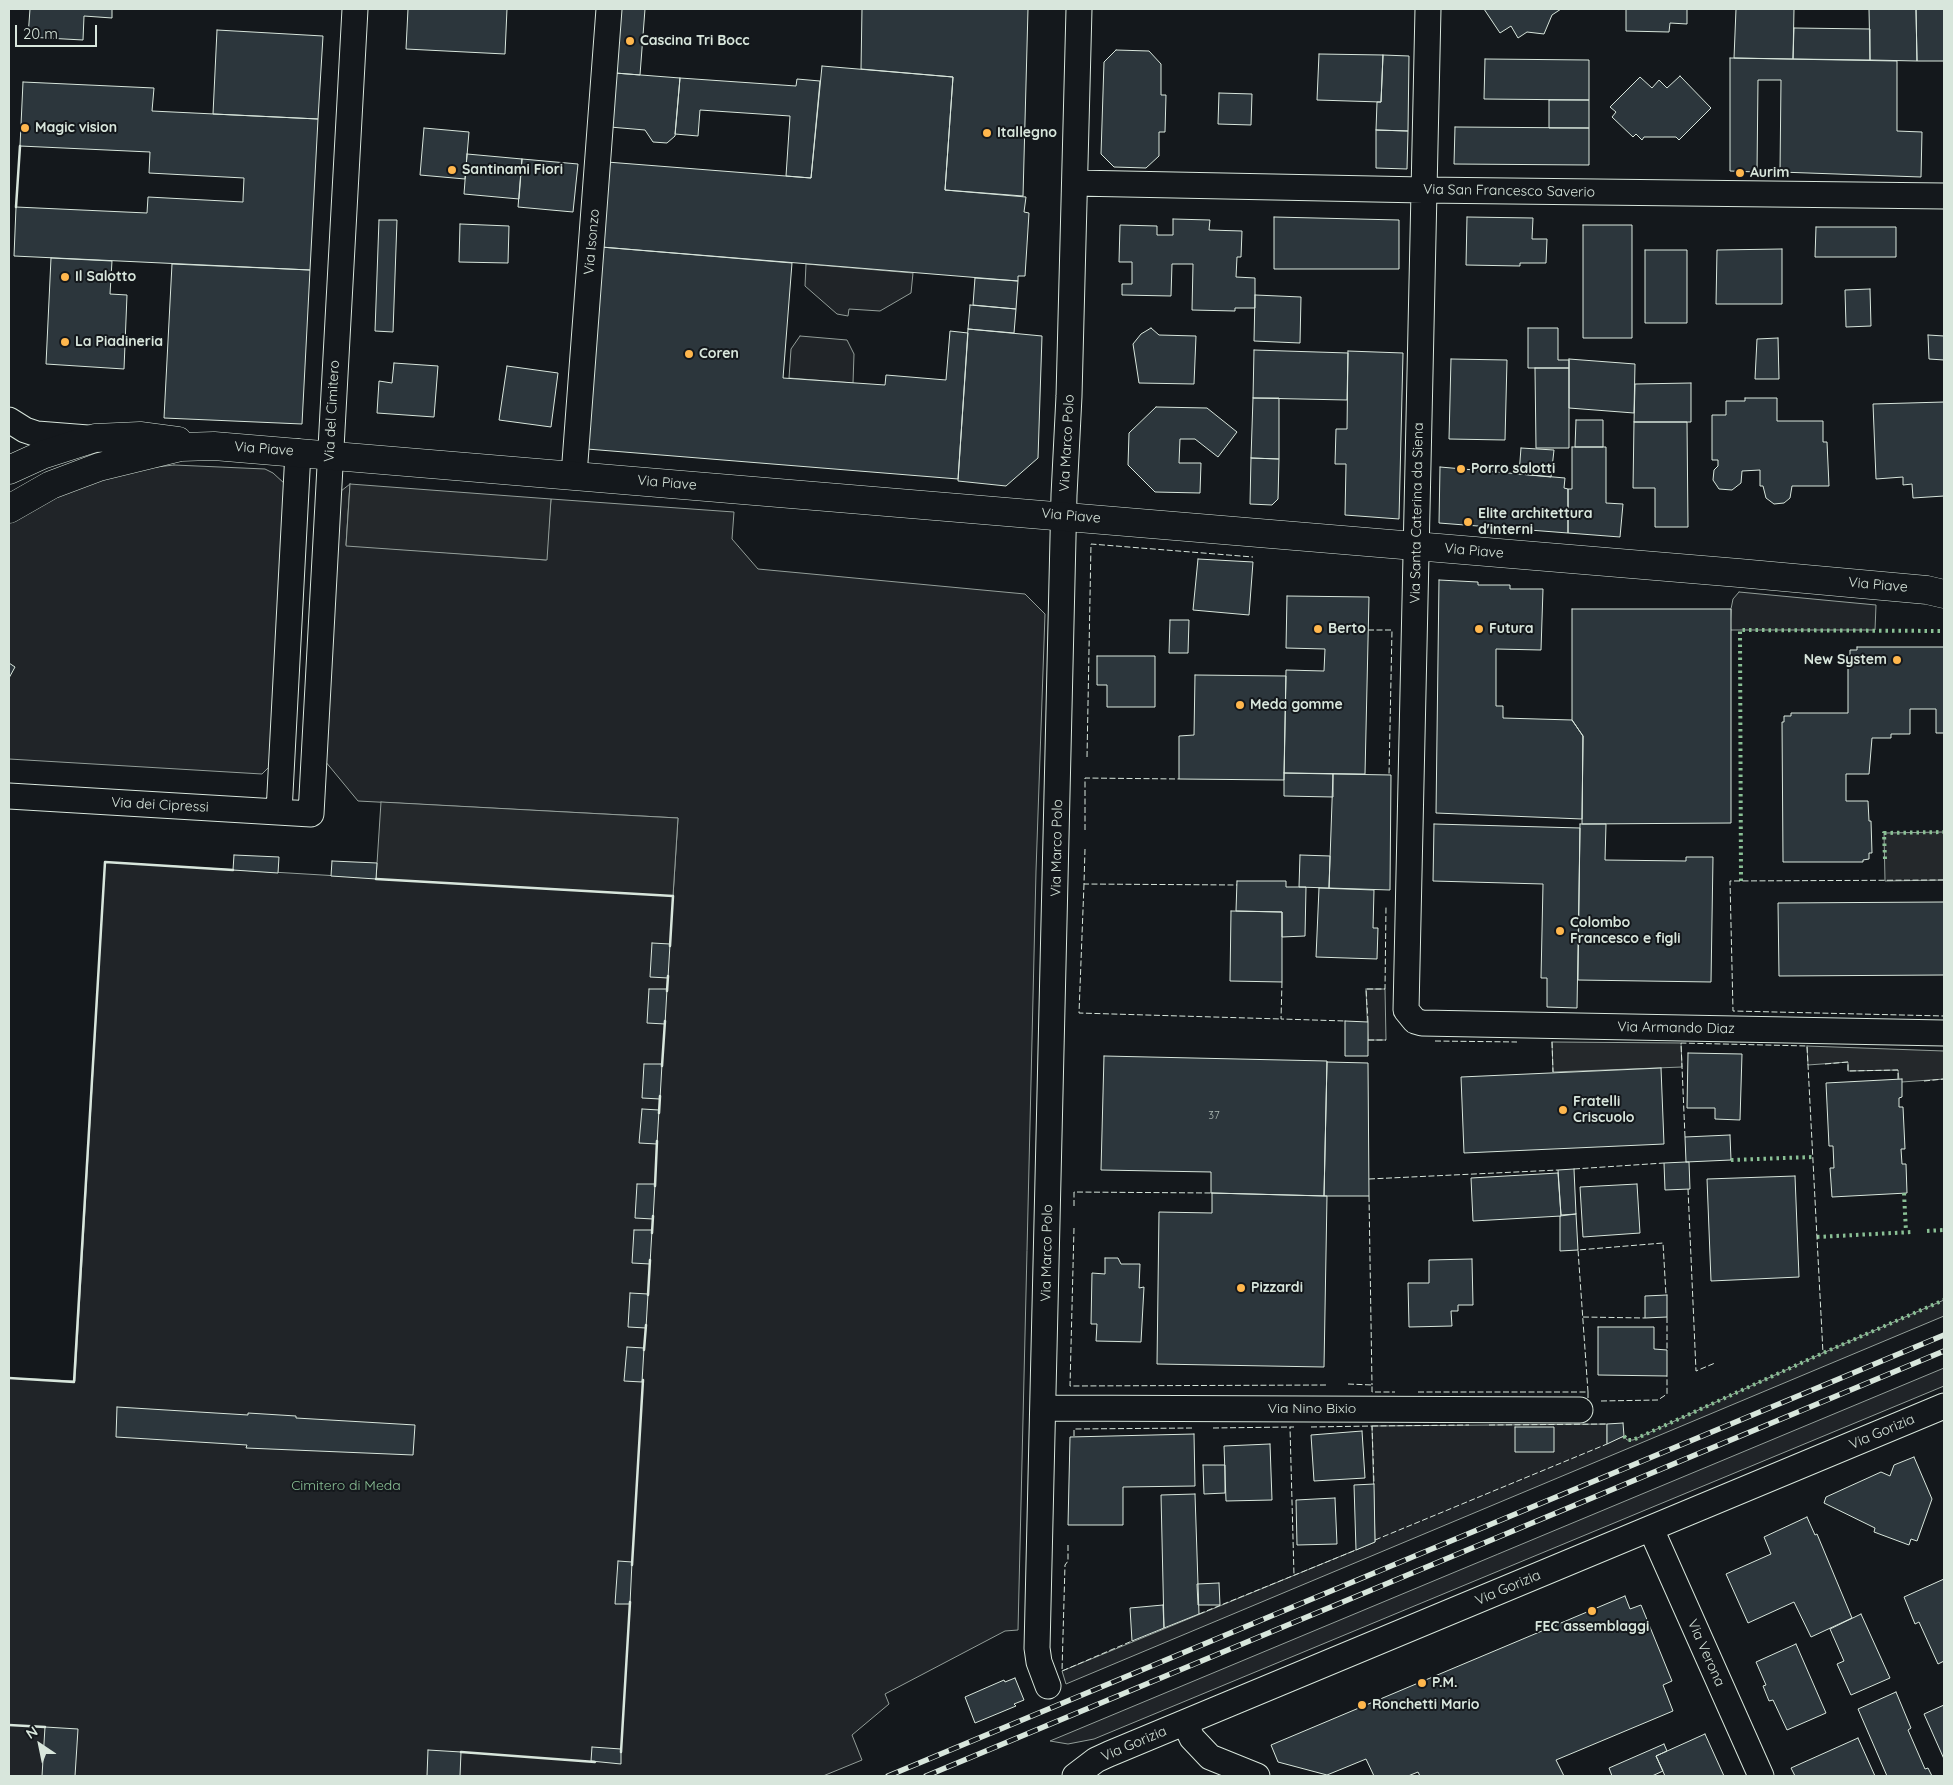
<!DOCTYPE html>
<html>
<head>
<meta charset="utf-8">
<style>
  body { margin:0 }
  #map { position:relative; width:1953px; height:1785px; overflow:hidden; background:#14181c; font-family:Quicksand,sans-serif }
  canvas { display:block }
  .frame { position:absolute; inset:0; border:10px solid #d8e6dc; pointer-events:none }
  .north { position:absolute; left:15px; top:1720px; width:50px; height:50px; -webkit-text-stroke:4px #14181c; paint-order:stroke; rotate:326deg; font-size:14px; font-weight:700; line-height:20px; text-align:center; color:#d8e6dc }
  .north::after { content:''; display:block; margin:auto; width:18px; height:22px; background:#d8e6dc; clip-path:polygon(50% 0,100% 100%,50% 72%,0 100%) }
  .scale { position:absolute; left:15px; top:25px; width:82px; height:22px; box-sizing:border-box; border:2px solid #d8e6dc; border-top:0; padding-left:6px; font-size:15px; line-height:18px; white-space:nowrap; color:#d8e6dc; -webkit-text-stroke:4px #14181c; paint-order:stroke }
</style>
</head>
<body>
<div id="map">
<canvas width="1953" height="1785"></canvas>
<div class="frame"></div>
<div class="north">N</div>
<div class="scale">20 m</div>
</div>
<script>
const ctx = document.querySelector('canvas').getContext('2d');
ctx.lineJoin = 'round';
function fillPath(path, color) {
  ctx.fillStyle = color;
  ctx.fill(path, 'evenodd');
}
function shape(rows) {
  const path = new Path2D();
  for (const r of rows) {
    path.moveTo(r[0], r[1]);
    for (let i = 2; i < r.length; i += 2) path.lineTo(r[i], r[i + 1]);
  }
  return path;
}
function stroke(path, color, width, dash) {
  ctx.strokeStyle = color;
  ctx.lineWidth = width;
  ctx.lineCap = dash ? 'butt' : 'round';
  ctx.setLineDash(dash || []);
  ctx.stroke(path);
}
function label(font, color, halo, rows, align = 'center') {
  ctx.font = font + ' Quicksand,sans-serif';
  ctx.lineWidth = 4;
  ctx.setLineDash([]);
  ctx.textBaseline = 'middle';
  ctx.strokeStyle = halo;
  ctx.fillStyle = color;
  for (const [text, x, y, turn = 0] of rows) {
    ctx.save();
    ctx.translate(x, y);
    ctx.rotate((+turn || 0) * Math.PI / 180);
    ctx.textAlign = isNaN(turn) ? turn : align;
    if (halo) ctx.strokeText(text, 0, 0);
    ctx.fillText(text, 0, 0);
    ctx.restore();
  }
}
const green = shape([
  [806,264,913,273,911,293,880,311,849,309,848,316,837,314,805,286,806,264],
  [800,336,847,340,854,354,853,383,789,378,791,349,800,336],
  [174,465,265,469,273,473,285,484,270,766,262,774,9,759,9,523,42,503,76,487,139,469,174,465],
  [350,484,346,545,546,560,551,499,734,512,732,539,758,569,1025,594,1045,614,1036,871,1018,1630,1005,1631,885,1694,889,1704,852,1735,862,1760,823,1776,9,1776,9,1378,75,1381,105,862,673,896,678,818,358,801,325,761,336,495,350,484],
  [1739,592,1876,605,1875,630,1730,630,1731,609,1733,599,1739,592],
  [1366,989,1385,989,1386,1040,1368,1040,1366,989],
  [1944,1300,1944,1316,1066,1684,1062,1671,1375,1542,1372,1426,1607,1424,1607,1443,1624,1436,1627,1440,1633,1440,1823,1353,1944,1300],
  [1944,1368,1944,1386,1094,1739,1068,1744,1050,1741,1944,1368]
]);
const parking = shape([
  [350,484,551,499,547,560,346,546,350,484],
  [381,802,678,818,673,896,376,879,381,802],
  [1944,832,1944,880,1885,881,1884,833,1944,832],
  [1552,1042,1681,1043,1682,1067,1553,1072,1552,1042],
  [1807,1046,1944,1051,1944,1079,1902,1082,1899,1080,1898,1070,1848,1071,1848,1062,1808,1065,1807,1046]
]);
const building = shape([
  [30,9,112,9,112,18,84,16,83,40,28,37,30,9],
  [408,9,507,9,505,54,406,49,408,9],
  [620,9,645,9,640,75,615,73,620,9],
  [862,9,1028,9,1023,196,945,190,953,77,861,69,862,9],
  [1484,9,1561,9,1552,15,1544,34,1527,32,1518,38,1511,26,1500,33,1484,9],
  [1626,9,1687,9,1687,24,1670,23,1669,32,1626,31,1626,9],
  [1736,9,1794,9,1793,59,1734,58,1736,9],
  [1869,9,1916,9,1917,61,1870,60,1869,9],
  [1916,9,1944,9,1944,61,1917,61,1916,9],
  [1794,28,1870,29,1870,60,1793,59,1794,28],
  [217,30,323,36,318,119,213,114,217,30],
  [1116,50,1149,51,1161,64,1161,95,1166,95,1165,132,1159,132,1159,156,1146,168,1114,167,1101,154,1104,62,1116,50],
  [1319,54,1383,55,1381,102,1317,100,1319,54],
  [1383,55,1409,56,1408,131,1376,130,1377,102,1381,102,1383,55],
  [1730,58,1897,61,1897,131,1922,132,1921,177,1780,172,1781,80,1758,80,1757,172,1730,171,1730,58],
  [1485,59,1589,60,1589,100,1484,99,1485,59],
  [822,66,953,77,945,190,1026,197,1024,212,1029,213,1025,276,1018,276,1018,281,601,247,607,162,811,178,822,66],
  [615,73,680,78,675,136,667,143,653,142,645,130,610,127,615,73],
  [1680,76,1711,108,1679,140,1676,137,1644,137,1642,140,1636,134,1633,137,1612,117,1616,112,1610,107,1640,77,1652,88,1659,80,1667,88,1680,76],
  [680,78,796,86,797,79,820,81,811,178,786,176,790,116,700,110,698,136,675,134,680,78],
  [23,82,154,88,152,111,318,119,310,270,14,256,16,207,147,213,148,197,243,202,243,199,244,178,149,173,150,152,20,146,23,82],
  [1219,93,1252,94,1251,125,1218,124,1219,93],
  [1549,100,1589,100,1589,128,1549,128,1549,100],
  [1455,127,1589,128,1589,165,1454,164,1455,127],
  [424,128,469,132,465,179,420,175,424,128],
  [1376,130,1408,131,1407,169,1376,168,1376,130],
  [467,154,522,159,519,199,464,194,467,154],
  [522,159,578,164,573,212,518,207,522,159],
  [1274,217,1399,220,1399,269,1274,269,1274,217],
  [1467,217,1533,218,1532,239,1547,239,1546,263,1520,263,1520,266,1466,265,1467,217],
  [1173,219,1210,220,1209,230,1242,231,1241,257,1237,257,1236,277,1255,278,1255,308,1235,308,1235,311,1192,310,1193,264,1172,264,1171,296,1122,295,1122,284,1132,284,1132,262,1119,262,1120,225,1157,226,1157,235,1173,235,1173,219],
  [379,220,397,220,393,332,375,331,379,220],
  [460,224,509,226,508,263,459,262,460,224],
  [1583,225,1632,225,1632,338,1583,338,1583,225],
  [1816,227,1896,227,1896,257,1815,257,1816,227],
  [601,247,792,263,783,378,885,385,886,375,946,380,950,331,968,333,958,479,587,449,601,247],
  [1782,249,1782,304,1716,304,1717,250,1782,249],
  [1645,250,1687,250,1687,323,1645,323,1645,250],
  [51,258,112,261,110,294,127,295,124,369,46,364,51,258],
  [172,264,310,270,302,424,164,418,172,264],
  [975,278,1018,281,1016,309,973,305,975,278],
  [1870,289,1871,326,1846,327,1845,290,1870,289],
  [1255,295,1301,297,1300,343,1254,341,1255,295],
  [970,305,1016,309,1014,333,968,329,970,305],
  [1151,328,1159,335,1196,336,1194,384,1139,383,1133,344,1141,334,1151,328],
  [1528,328,1558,328,1558,360,1569,360,1569,368,1528,368,1528,328],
  [968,329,1042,336,1038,458,1006,486,958,481,968,329],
  [1928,335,1944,336,1944,360,1929,359,1928,335],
  [1778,338,1779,379,1755,379,1757,339,1778,338],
  [1254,350,1348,353,1347,400,1253,398,1254,350],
  [1348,351,1403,353,1399,519,1345,515,1346,464,1335,464,1336,429,1347,429,1348,351],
  [1451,359,1507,360,1505,440,1449,439,1451,359],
  [1569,359,1635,364,1634,413,1569,408,1569,359],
  [394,363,438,366,434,417,377,413,379,381,392,383,394,363],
  [507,366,558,373,551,427,499,420,507,366],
  [1535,368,1569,368,1569,448,1536,448,1535,368],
  [1691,383,1691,422,1634,422,1635,384,1691,383],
  [1253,398,1279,398,1279,459,1251,458,1253,398],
  [1745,398,1777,398,1777,421,1823,421,1823,442,1827,442,1829,486,1792,486,1790,498,1784,503,1774,504,1766,498,1763,486,1760,486,1760,470,1742,471,1741,483,1732,490,1719,489,1713,480,1714,470,1718,466,1718,460,1712,460,1712,415,1726,415,1726,401,1745,401,1745,398],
  [1944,402,1944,496,1913,498,1912,484,1903,485,1903,477,1876,479,1873,404,1944,402],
  [1156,407,1207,408,1237,432,1218,457,1195,439,1180,439,1179,463,1201,463,1200,493,1155,492,1128,465,1129,433,1156,407],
  [1576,420,1603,420,1603,447,1575,447,1576,420],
  [1634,422,1687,422,1688,527,1655,527,1655,488,1633,488,1634,422],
  [1572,447,1606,447,1606,503,1623,504,1620,537,1568,533,1568,489,1572,489,1572,447],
  [1521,448,1554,450,1551,477,1519,474,1521,448],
  [1251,458,1279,459,1278,499,1272,505,1250,504,1251,458],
  [1440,467,1565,478,1564,488,1568,489,1568,533,1439,523,1440,467],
  [1198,559,1253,562,1249,615,1193,610,1198,559],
  [1439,580,1478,582,1478,585,1510,585,1510,589,1543,589,1541,650,1496,649,1496,706,1503,706,1503,718,1572,720,1583,736,1582,819,1436,813,1439,580],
  [1287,596,1369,597,1365,774,1284,773,1286,670,1324,671,1325,649,1286,648,1287,596],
  [1572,609,1731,609,1731,823,1582,824,1583,736,1572,720,1572,609],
  [1170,620,1189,620,1188,653,1169,653,1170,620],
  [1857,647,1944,647,1944,733,1936,733,1936,709,1910,709,1910,734,1891,734,1891,738,1872,738,1869,774,1846,774,1846,801,1868,801,1869,821,1871,821,1872,853,1869,853,1869,859,1863,860,1863,862,1783,862,1782,722,1784,722,1784,716,1791,716,1791,713,1848,713,1848,656,1850,656,1850,650,1857,650,1857,647],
  [1097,656,1155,656,1155,707,1107,707,1107,685,1097,685,1097,656],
  [9,663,15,667,9,678,9,663],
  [1195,675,1286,676,1284,780,1179,779,1179,736,1194,735,1195,675],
  [1284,773,1333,774,1333,797,1284,796,1284,773],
  [1333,774,1391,775,1390,890,1329,888,1333,774],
  [1434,824,1580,828,1577,1008,1547,1007,1547,978,1541,978,1543,884,1433,881,1434,824],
  [1580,824,1606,824,1605,860,1686,861,1686,857,1713,857,1711,982,1578,980,1580,824],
  [234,855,279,857,278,873,233,870,234,855],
  [1300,855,1330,856,1329,888,1299,887,1300,855],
  [332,861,377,863,376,879,331,876,332,861],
  [1237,881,1286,881,1286,887,1306,887,1305,936,1282,937,1282,912,1236,911,1237,881],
  [1319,888,1374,890,1373,928,1378,928,1377,959,1316,957,1319,888],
  [1944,902,1944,975,1779,976,1778,903,1944,902],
  [1231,911,1282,912,1282,982,1230,981,1231,911],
  [652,943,670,944,668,978,650,977,652,943],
  [649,989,667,989,665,1024,647,1023,649,989],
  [1345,1021,1368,1022,1368,1056,1345,1056,1345,1021],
  [1688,1053,1742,1054,1740,1120,1715,1119,1715,1108,1687,1108,1688,1053],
  [1104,1056,1327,1061,1324,1196,1211,1193,1211,1172,1101,1170,1104,1056],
  [1327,1062,1368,1063,1369,1196,1324,1196,1327,1062],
  [644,1064,662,1064,660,1099,642,1098,644,1064],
  [1661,1068,1664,1144,1464,1153,1461,1077,1661,1068],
  [1902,1079,1902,1097,1899,1098,1899,1107,1903,1107,1905,1149,1901,1149,1902,1164,1906,1164,1907,1193,1832,1197,1830,1168,1834,1168,1833,1146,1829,1146,1826,1083,1902,1079],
  [642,1109,659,1110,657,1144,639,1143,642,1109],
  [1730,1135,1731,1160,1686,1162,1685,1137,1730,1135],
  [1686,1162,1689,1162,1690,1189,1665,1190,1664,1163,1686,1162],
  [1574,1169,1576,1214,1561,1215,1558,1170,1574,1169],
  [1558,1173,1561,1216,1473,1221,1471,1178,1558,1173],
  [1795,1176,1799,1277,1711,1281,1707,1179,1795,1176],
  [637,1184,655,1184,653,1219,635,1218,637,1184],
  [1637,1184,1640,1233,1583,1237,1580,1187,1637,1184],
  [1212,1193,1327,1196,1324,1367,1157,1364,1159,1212,1212,1213,1212,1193],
  [1576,1214,1578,1250,1560,1251,1560,1216,1576,1214],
  [634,1230,652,1230,650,1264,632,1263,634,1230],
  [1105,1258,1118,1258,1121,1264,1140,1264,1139,1288,1144,1287,1141,1342,1096,1341,1097,1324,1091,1324,1092,1273,1105,1274,1105,1258],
  [1472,1259,1473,1305,1458,1305,1458,1311,1451,1311,1452,1326,1409,1327,1408,1283,1429,1283,1429,1260,1472,1259],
  [630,1293,648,1294,646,1328,628,1327,630,1293],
  [1667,1295,1667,1317,1645,1318,1645,1296,1667,1295],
  [1598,1327,1654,1327,1654,1349,1667,1350,1667,1376,1598,1375,1598,1327],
  [627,1347,644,1348,642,1382,624,1381,627,1347],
  [117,1407,248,1415,248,1413,296,1416,296,1418,415,1425,413,1455,246,1448,247,1445,116,1437,117,1407],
  [1623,1423,1624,1436,1607,1444,1607,1424,1623,1423],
  [1515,1427,1554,1427,1554,1452,1515,1452,1515,1427],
  [1362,1431,1365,1478,1314,1481,1311,1435,1362,1431],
  [1194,1434,1195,1486,1123,1487,1123,1525,1068,1525,1070,1437,1194,1434],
  [1270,1444,1272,1500,1226,1501,1224,1446,1270,1444],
  [1914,1457,1932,1499,1917,1541,1911,1539,1909,1545,1874,1532,1875,1528,1824,1503,1826,1497,1881,1472,1890,1476,1894,1465,1914,1457],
  [1203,1465,1225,1465,1225,1493,1204,1494,1203,1465],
  [1374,1484,1375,1542,1356,1550,1354,1485,1374,1484],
  [1195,1494,1199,1614,1164,1628,1161,1495,1195,1494],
  [1335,1498,1337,1544,1297,1545,1296,1500,1335,1498],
  [1807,1517,1815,1535,1817,1534,1852,1618,1811,1637,1794,1602,1748,1623,1726,1574,1771,1554,1764,1537,1807,1517],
  [618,1561,632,1562,630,1604,615,1604,618,1561],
  [1944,1579,1944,1661,1938,1664,1919,1622,1915,1624,1904,1597,1944,1579],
  [1219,1583,1220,1605,1198,1605,1197,1584,1219,1583],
  [1625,1596,1630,1609,1641,1605,1672,1681,1663,1685,1673,1711,1556,1760,1564,1776,1420,1776,1418,1772,1408,1776,1374,1776,1366,1759,1327,1775,1278,1762,1271,1745,1625,1596],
  [1163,1605,1164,1628,1132,1641,1130,1608,1163,1605],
  [1861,1614,1890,1678,1851,1695,1837,1664,1844,1661,1830,1629,1861,1614],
  [1796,1644,1826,1713,1787,1730,1773,1700,1769,1701,1763,1686,1766,1685,1756,1662,1796,1644],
  [1015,1678,1024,1700,1014,1704,1016,1706,975,1723,965,1697,1004,1680,1005,1682,1015,1678],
  [1896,1692,1911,1728,1908,1730,1925,1769,1928,1768,1932,1776,1887,1776,1858,1709,1896,1692],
  [1944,1705,1944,1759,1924,1714,1944,1705],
  [45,1727,78,1729,75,1776,42,1776,45,1727],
  [1705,1734,1724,1776,1665,1776,1656,1756,1705,1734],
  [1858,1738,1875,1776,1795,1776,1791,1768,1858,1738],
  [1664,1744,1667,1751,1656,1756,1663,1771,1652,1776,1612,1776,1609,1768,1664,1744],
  [592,1747,621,1749,621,1764,591,1761,592,1747],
  [428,1750,461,1752,460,1776,427,1776,428,1750]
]);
const street = shape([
  [1428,9,1406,1010,1415,1021,1422,1023,1944,1033],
  [1075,183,1423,190,1944,196],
  [9,420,25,430,37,434,88,438],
  [574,475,609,9],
  [9,796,311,814,355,9],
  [279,812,298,452],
  [1044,1408,1580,1410],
  [1651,1529,1761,1776],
  [1048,1686,1039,1662,1037,1648,1064,495,1069,396,1079,9],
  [1185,1723,1192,1738,1210,1757,1257,1776],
  [1075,1776,1096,1760,1109,1754,1944,1406]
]);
const secondary = shape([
  [9,470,42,455,95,438,140,436,178,441],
  [9,509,51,485,99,467,181,447,214,446,1739,573,1927,590,1944,594]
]);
const rail = shape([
  [888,1776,1944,1335],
  [926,1776,1944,1351]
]);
const hedge = shape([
  [1885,859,1884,833,1944,832],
  [1741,881,1740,630,1944,631],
  [1731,1160,1813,1157],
  [1904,1193,1906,1232],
  [1927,1231,1944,1230],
  [1817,1237,1912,1232],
  [1624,1436,1627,1440,1633,1440,1823,1353,1944,1300]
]);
const fence = shape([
  [1368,630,1392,630,1389,775],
  [1087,757,1091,544,1253,557],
  [1085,830,1085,778,1179,779],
  [1085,849,1084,884,1237,885],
  [1944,880,1730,881,1733,1011,1944,1016],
  [1084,884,1079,1013,1281,1019],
  [1282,982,1281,1019,1345,1021],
  [1368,1022,1366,989,1385,989,1386,907],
  [1368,1040,1386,1040],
  [1435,1041,1517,1042],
  [1552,1042,1553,1072],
  [1825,1064,1848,1062,1848,1071,1898,1070,1898,1080],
  [1924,1081,1944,1079],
  [1685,1137,1681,1043,1807,1046,1823,1353],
  [1574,1169,1664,1163],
  [1369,1179,1558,1170],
  [1688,1189,1696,1371,1715,1363],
  [1369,1196,1372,1385],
  [1074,1206,1074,1192,1211,1193],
  [1074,1228,1070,1386,1328,1385],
  [1583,1317,1645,1318],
  [1667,1317,1667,1350],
  [1348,1384,1372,1385,1372,1392,1395,1392],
  [1418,1392,1588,1392,1588,1401],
  [1588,1392,1578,1250,1663,1243,1666,1295],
  [1601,1401,1658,1400,1667,1394,1667,1376],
  [1489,1425,1607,1424],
  [1372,1426,1469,1425],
  [1294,1427,1290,1427,1294,1575],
  [1311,1427,1372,1426,1374,1484],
  [1213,1428,1290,1427],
  [1074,1436,1074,1429,1194,1428],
  [1375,1540,1607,1444],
  [1068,1545,1068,1561,1065,1565,1062,1671,1132,1641],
  [1199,1614,1356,1550]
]);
const wall = shape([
  [16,207,20,146],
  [376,879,673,896,670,946],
  [667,991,668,976],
  [662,1066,665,1021],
  [659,1113,660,1096],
  [655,1186,657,1141],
  [652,1233,653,1216],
  [648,1295,650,1260],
  [644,1350,646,1325],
  [9,1378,74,1382,105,862,233,870],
  [632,1565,643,1380],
  [9,1725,45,1727],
  [461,1752,595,1762],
  [621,1752,630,1602]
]);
const markers = [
  [630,41,5,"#ffb74d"],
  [25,128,5,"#ffb74d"],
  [987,133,5,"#ffb74d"],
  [452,170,5,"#ffb74d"],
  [1740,173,5,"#ffb74d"],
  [65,277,5,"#ffb74d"],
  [65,342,5,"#ffb74d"],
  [689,354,5,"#ffb74d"],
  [1461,469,5,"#ffb74d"],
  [1468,522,5,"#ffb74d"],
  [1318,629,5,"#ffb74d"],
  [1479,629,5,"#ffb74d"],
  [1897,660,5,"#ffb74d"],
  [1240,705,5,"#ffb74d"],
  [1560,931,5,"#ffb74d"],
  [1563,1110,5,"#ffb74d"],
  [1241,1288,5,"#ffb74d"],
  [1592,1611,5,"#ffb74d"],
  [1422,1683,5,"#ffb74d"],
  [1362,1705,5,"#ffb74d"]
];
const numberNames = [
  ["37",1214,1116]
];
const poiNames = [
  ["Cascina Tri Bocc",640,41],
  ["Magic vision",35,128],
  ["Itallegno",997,133],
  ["Santinami Fiori",462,170],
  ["Aurim",1750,173],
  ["Il Salotto",75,277],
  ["La Piadineria",75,342],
  ["Coren",699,354],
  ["Porro salotti",1471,469],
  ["Elite architettura",1478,514],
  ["d'interni",1478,530],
  ["Berto",1328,629],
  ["Futura",1489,629],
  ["New System",1887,660,"right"],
  ["Meda gomme",1250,705],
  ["Colombo",1570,923],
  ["Francesco e figli",1570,939],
  ["Fratelli",1573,1102],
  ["Criscuolo",1573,1118],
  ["Pizzardi",1251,1288],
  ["FEC assemblaggi",1592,1627,"center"],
  ["P.M.",1432,1683],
  ["Ronchetti Mario",1372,1705]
];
const streetNames = [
  ["Via San Francesco Saverio",1509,191,1],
  ["Via Isonzo",592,242,-85],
  ["Via del Cimitero",332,411,-87],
  ["Via Marco Polo",1067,443,-87],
  ["Via Piave",264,449,4],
  ["Via Piave",667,483,5],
  ["Via Santa Caterina da Siena",1417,513,-89],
  ["Via Piave",1071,516,5],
  ["Via Piave",1474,551,5],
  ["Via Piave",1878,585,5],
  ["Via dei Cipressi",160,805,3],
  ["Via Marco Polo",1057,848,-89],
  ["Via Armando Diaz",1676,1028,1],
  ["Via Marco Polo",1047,1253,-89],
  ["Via Nino Bixio",1312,1409],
  ["Via Gorizia",1882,1432,-23],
  ["Via Gorizia",1508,1588,-23],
  ["Via Verona",1706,1653,66],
  ["Via Gorizia",1134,1744,-23]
];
const parkNames = [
  ["Cimitero di Meda",346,1486]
];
fillPath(green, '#202428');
stroke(green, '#939e99', 1);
fillPath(parking, '#24282b');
stroke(parking, '#939e99', 1);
fillPath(building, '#2c363c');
stroke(building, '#d8e6dc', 1);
stroke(street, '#d8e6dc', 27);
stroke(secondary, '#d8e6dc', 29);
stroke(street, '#14181c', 25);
stroke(secondary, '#14181c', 28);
stroke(rail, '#d8e6dc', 5.5);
stroke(rail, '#14181c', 4, [11]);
stroke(hedge, '#8ac095', 4, [2.5, 4]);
stroke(fence, '#d8e6dc', 1, [6, 2.5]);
stroke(wall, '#d8e6dc', 2.5);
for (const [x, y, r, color] of markers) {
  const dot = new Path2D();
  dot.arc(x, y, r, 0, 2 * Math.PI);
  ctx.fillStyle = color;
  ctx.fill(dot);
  stroke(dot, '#14181c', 2);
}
label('11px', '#adbab4', null, numberNames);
label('bold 14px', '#d8e6dc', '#14181c', poiNames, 'left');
label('14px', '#d8e6dc', '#14181c', streetNames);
label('14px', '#8ac095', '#14181c', parkNames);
</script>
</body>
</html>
